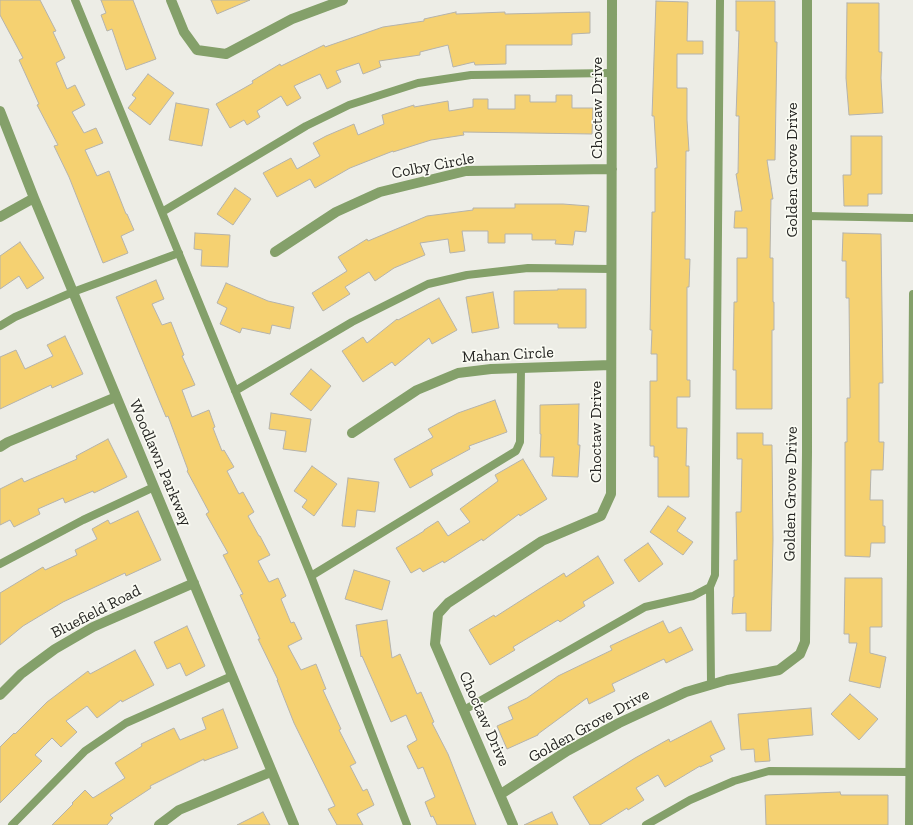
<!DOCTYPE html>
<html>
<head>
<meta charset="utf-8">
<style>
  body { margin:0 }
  canvas { display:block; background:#edede6 }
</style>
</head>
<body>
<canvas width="913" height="825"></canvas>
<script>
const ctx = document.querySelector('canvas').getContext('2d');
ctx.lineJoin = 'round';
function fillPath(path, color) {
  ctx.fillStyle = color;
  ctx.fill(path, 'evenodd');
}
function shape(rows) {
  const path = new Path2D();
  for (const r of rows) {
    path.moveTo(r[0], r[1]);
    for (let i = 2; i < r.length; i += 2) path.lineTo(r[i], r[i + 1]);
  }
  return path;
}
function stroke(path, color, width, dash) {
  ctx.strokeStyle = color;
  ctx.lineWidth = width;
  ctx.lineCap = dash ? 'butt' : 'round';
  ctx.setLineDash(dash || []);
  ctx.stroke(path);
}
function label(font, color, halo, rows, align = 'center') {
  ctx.font = font + ' "Zilla Slab",serif';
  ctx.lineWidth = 3.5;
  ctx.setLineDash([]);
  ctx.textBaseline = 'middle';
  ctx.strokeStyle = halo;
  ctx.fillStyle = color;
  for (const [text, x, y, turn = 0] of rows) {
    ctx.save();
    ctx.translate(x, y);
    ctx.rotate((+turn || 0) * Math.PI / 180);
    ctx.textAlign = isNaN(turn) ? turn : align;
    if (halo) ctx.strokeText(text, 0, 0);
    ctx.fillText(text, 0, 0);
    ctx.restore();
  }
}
const building = shape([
  [0,0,40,0,56,31,53,32,65,58,56,63,67,89,75,85,85,105,72,112,84,133,96,128,103,143,85,150,97,176,109,171,126,214,127,214,134,230,121,236,128,253,103,263,69,177,54,146,58,145,37,105,39,104,19,60,23,58,0,15,0,0],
  [101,0,133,0,156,59,126,70,112,29,107,31,101,15,106,13,101,0],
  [211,0,250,0,217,14,211,0],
  [656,1,688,2,687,41,703,41,703,54,677,54,677,88,687,88,687,120,689,151,686,151,685,259,690,259,689,287,687,287,687,380,690,380,690,397,677,397,677,428,687,428,686,466,689,466,689,497,658,497,658,457,654,457,654,446,650,446,650,381,657,381,657,354,651,354,652,330,650,330,652,212,655,212,655,168,657,168,654,116,652,116,656,1],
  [736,1,775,1,775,42,777,42,775,160,767,160,773,199,771,199,770,258,773,258,773,302,774,302,774,330,772,330,772,409,736,409,736,370,733,370,734,302,737,302,737,258,747,258,747,228,734,228,735,211,742,211,736,174,738,173,739,116,736,116,739,31,736,31,736,1],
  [847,3,879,3,879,52,882,52,881,78,883,113,849,115,846,78,847,3],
  [456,12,456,14,505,12,505,14,590,12,590,33,572,34,572,45,506,45,506,64,475,65,474,62,453,67,448,45,420,52,420,55,379,61,381,67,363,74,359,63,336,71,341,82,327,89,320,74,294,86,301,98,287,106,281,96,257,111,260,117,247,125,244,120,230,128,216,104,253,83,252,81,280,64,281,66,324,45,325,47,383,27,424,21,424,19,456,12],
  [148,74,174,93,150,125,128,108,136,98,132,95,148,74],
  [515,95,530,95,530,102,556,102,556,95,572,95,572,108,593,108,592,134,463,132,464,135,431,140,393,152,393,151,350,168,315,188,310,179,277,197,263,173,291,158,297,169,320,156,313,143,326,136,354,124,358,135,384,124,382,115,414,105,414,107,448,101,449,111,473,107,473,99,488,99,488,109,515,109,515,95],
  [176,103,209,109,202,146,169,140,176,103],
  [851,136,882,136,882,194,868,194,868,206,844,206,843,175,851,175,851,136],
  [235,188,251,199,233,225,217,214,235,188],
  [515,204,563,204,589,206,586,232,575,231,573,245,555,244,556,240,532,240,532,234,505,234,505,243,488,243,488,231,462,231,465,251,450,253,448,239,420,243,425,255,394,268,375,281,369,272,345,287,350,294,323,311,312,293,347,271,338,257,367,239,368,241,427,216,473,210,473,208,515,208,515,204],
  [195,233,230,235,228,267,201,266,202,250,194,249,195,233],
  [843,233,881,234,883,383,879,383,879,442,884,442,883,470,871,470,870,500,883,500,883,526,885,526,885,543,871,543,870,557,845,556,845,442,847,442,847,398,850,398,849,298,846,298,846,261,842,261,843,233],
  [20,242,44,278,27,289,19,276,0,289,0,256,20,242],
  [156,280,164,299,152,304,162,325,171,322,184,355,182,356,195,385,182,390,192,417,209,410,215,427,213,428,222,451,224,450,234,467,227,471,239,494,243,492,254,512,248,516,259,536,260,536,270,555,258,561,269,582,278,578,286,596,281,599,291,623,294,622,302,639,288,646,301,670,316,664,326,689,323,690,341,729,339,730,356,763,350,766,363,791,367,789,374,805,357,814,363,825,337,825,328,809,335,806,294,723,277,680,278,680,258,639,260,639,240,595,243,594,223,555,228,553,206,514,209,512,187,471,188,470,168,416,166,417,116,297,156,280],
  [226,283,268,301,294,307,290,329,272,325,270,334,242,328,240,333,220,324,227,308,217,303,226,283],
  [558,289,586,289,586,328,558,328,558,324,514,324,514,291,558,290,558,289],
  [493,292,499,328,472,333,466,297,493,292],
  [439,298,457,330,432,344,429,338,395,366,392,362,363,382,342,351,363,337,367,343,397,319,398,320,439,298],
  [65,336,83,374,52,388,51,385,0,409,0,357,16,350,25,369,53,356,47,345,65,336],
  [311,369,331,386,311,411,290,394,311,369],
  [495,400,507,432,469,446,470,449,431,470,433,475,410,488,394,459,433,437,428,429,458,413,495,400],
  [579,404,578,445,580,445,578,477,552,476,554,457,540,457,541,434,540,434,540,405,579,404],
  [271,413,311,419,306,452,283,449,286,431,269,429,271,413],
  [737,433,763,433,763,445,772,445,773,540,771,631,746,631,746,613,732,614,733,597,734,597,734,560,737,560,736,512,741,512,742,459,737,459,737,433],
  [108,439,127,477,94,493,93,491,65,503,63,498,38,509,40,514,14,527,10,520,0,525,0,489,22,478,24,482,77,459,76,456,108,439],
  [523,459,547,499,520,516,519,514,483,541,482,539,444,563,443,561,423,572,420,568,411,573,396,548,424,531,424,530,438,521,448,536,470,522,460,509,498,481,495,475,523,459],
  [312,466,337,484,314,516,302,507,307,500,294,491,312,466],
  [348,478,379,482,375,512,357,510,355,527,342,526,348,478],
  [668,506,686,518,677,531,693,542,683,555,650,532,668,506],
  [138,511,161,560,126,576,125,573,63,602,23,626,0,645,0,593,43,567,45,570,77,555,75,550,97,539,92,529,108,520,110,524,138,511],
  [648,543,663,564,639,582,624,560,648,543],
  [598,556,614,583,583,602,585,606,560,622,558,620,513,647,515,650,490,665,469,630,494,615,495,617,564,573,566,577,598,556],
  [354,570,390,581,382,610,345,599,354,570],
  [845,578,882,578,882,627,870,627,870,653,886,657,880,688,849,681,857,643,849,643,849,634,844,634,845,578],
  [387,620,392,658,400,654,417,694,421,692,434,722,432,723,448,754,476,825,437,825,433,816,431,817,425,802,435,797,423,767,418,769,407,746,417,740,406,715,391,722,362,656,361,657,356,625,387,620],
  [663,621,669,633,681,627,693,650,666,663,664,659,612,684,615,691,589,704,587,698,538,734,538,735,507,749,497,726,513,719,508,707,527,698,558,676,612,650,610,646,663,621],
  [187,626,205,666,186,676,180,663,167,669,154,642,187,626],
  [135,650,154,685,122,702,121,700,97,718,87,706,66,721,77,732,61,747,52,738,35,755,42,761,0,803,0,747,14,733,15,734,47,702,88,671,90,674,135,650],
  [850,694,878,719,859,740,831,714,850,694],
  [811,708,813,735,768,739,770,761,755,762,754,749,741,750,738,714,811,708],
  [223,709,238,748,204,761,204,759,150,786,151,788,110,815,113,818,107,825,52,825,73,804,72,803,85,790,93,798,125,778,115,763,142,746,141,744,174,728,180,740,206,729,202,718,223,709],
  [711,721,725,749,710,756,713,761,700,767,700,766,665,787,658,775,636,788,644,800,628,810,627,808,600,825,590,825,573,797,635,758,669,739,670,742,711,721],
  [840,792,841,795,888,795,888,825,766,825,765,795,840,792],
  [263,812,270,825,237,825,263,812],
  [552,812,558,825,524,825,552,812]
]);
const service = shape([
  [75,0,311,576,407,825],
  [162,212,306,126,349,105,418,83,471,75,612,73],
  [807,216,913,218],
  [0,326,15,317,73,292,179,253],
  [235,391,352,322,428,284,467,275,528,268,612,269],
  [0,564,83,520,154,487],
  [311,576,516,451,520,442,521,368],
  [710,587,711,684],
  [464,710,645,607,693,596,710,587,715,575,720,0],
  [12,825,85,751,126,723,232,676],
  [646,825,690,800,734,781,769,771,910,772],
  [909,825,913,294]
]);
const minor = shape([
  [171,0,184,32,197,50,226,54,292,19,343,0],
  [0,111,34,198,294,825],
  [0,217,34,198],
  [275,252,336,212,380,192,466,171,612,169],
  [352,433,417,390,458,373,491,369,611,365],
  [0,447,8,442,116,397],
  [0,695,21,674,55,649,93,627,194,583],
  [501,794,567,751,619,723,686,692,727,680,779,670,800,654,805,642,807,452,807,0],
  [159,825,179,810,271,772],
  [513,825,435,644,438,614,448,603,542,541,601,516,611,494,612,0]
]);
const streetNames = [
  ["Choctaw Drive",597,108,-90],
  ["Colby Circle",433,166,-11],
  ["Golden Grove Drive",792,170,-90],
  ["Mahan Circle",508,355,-3],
  ["Choctaw Drive",596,432,-90],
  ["Woodlawn Parkway",160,463,67],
  ["Golden Grove Drive",791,494,-89],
  ["Bluefield Road",96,612,-27],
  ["Choctaw Drive",484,719,66],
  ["Golden Grove Drive",589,726,-29]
];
fillPath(building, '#f5d171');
stroke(building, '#b5b3ac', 1);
stroke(service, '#84a06a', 8);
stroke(minor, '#84a06a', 10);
label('16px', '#262623', '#fafbf3', streetNames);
</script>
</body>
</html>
